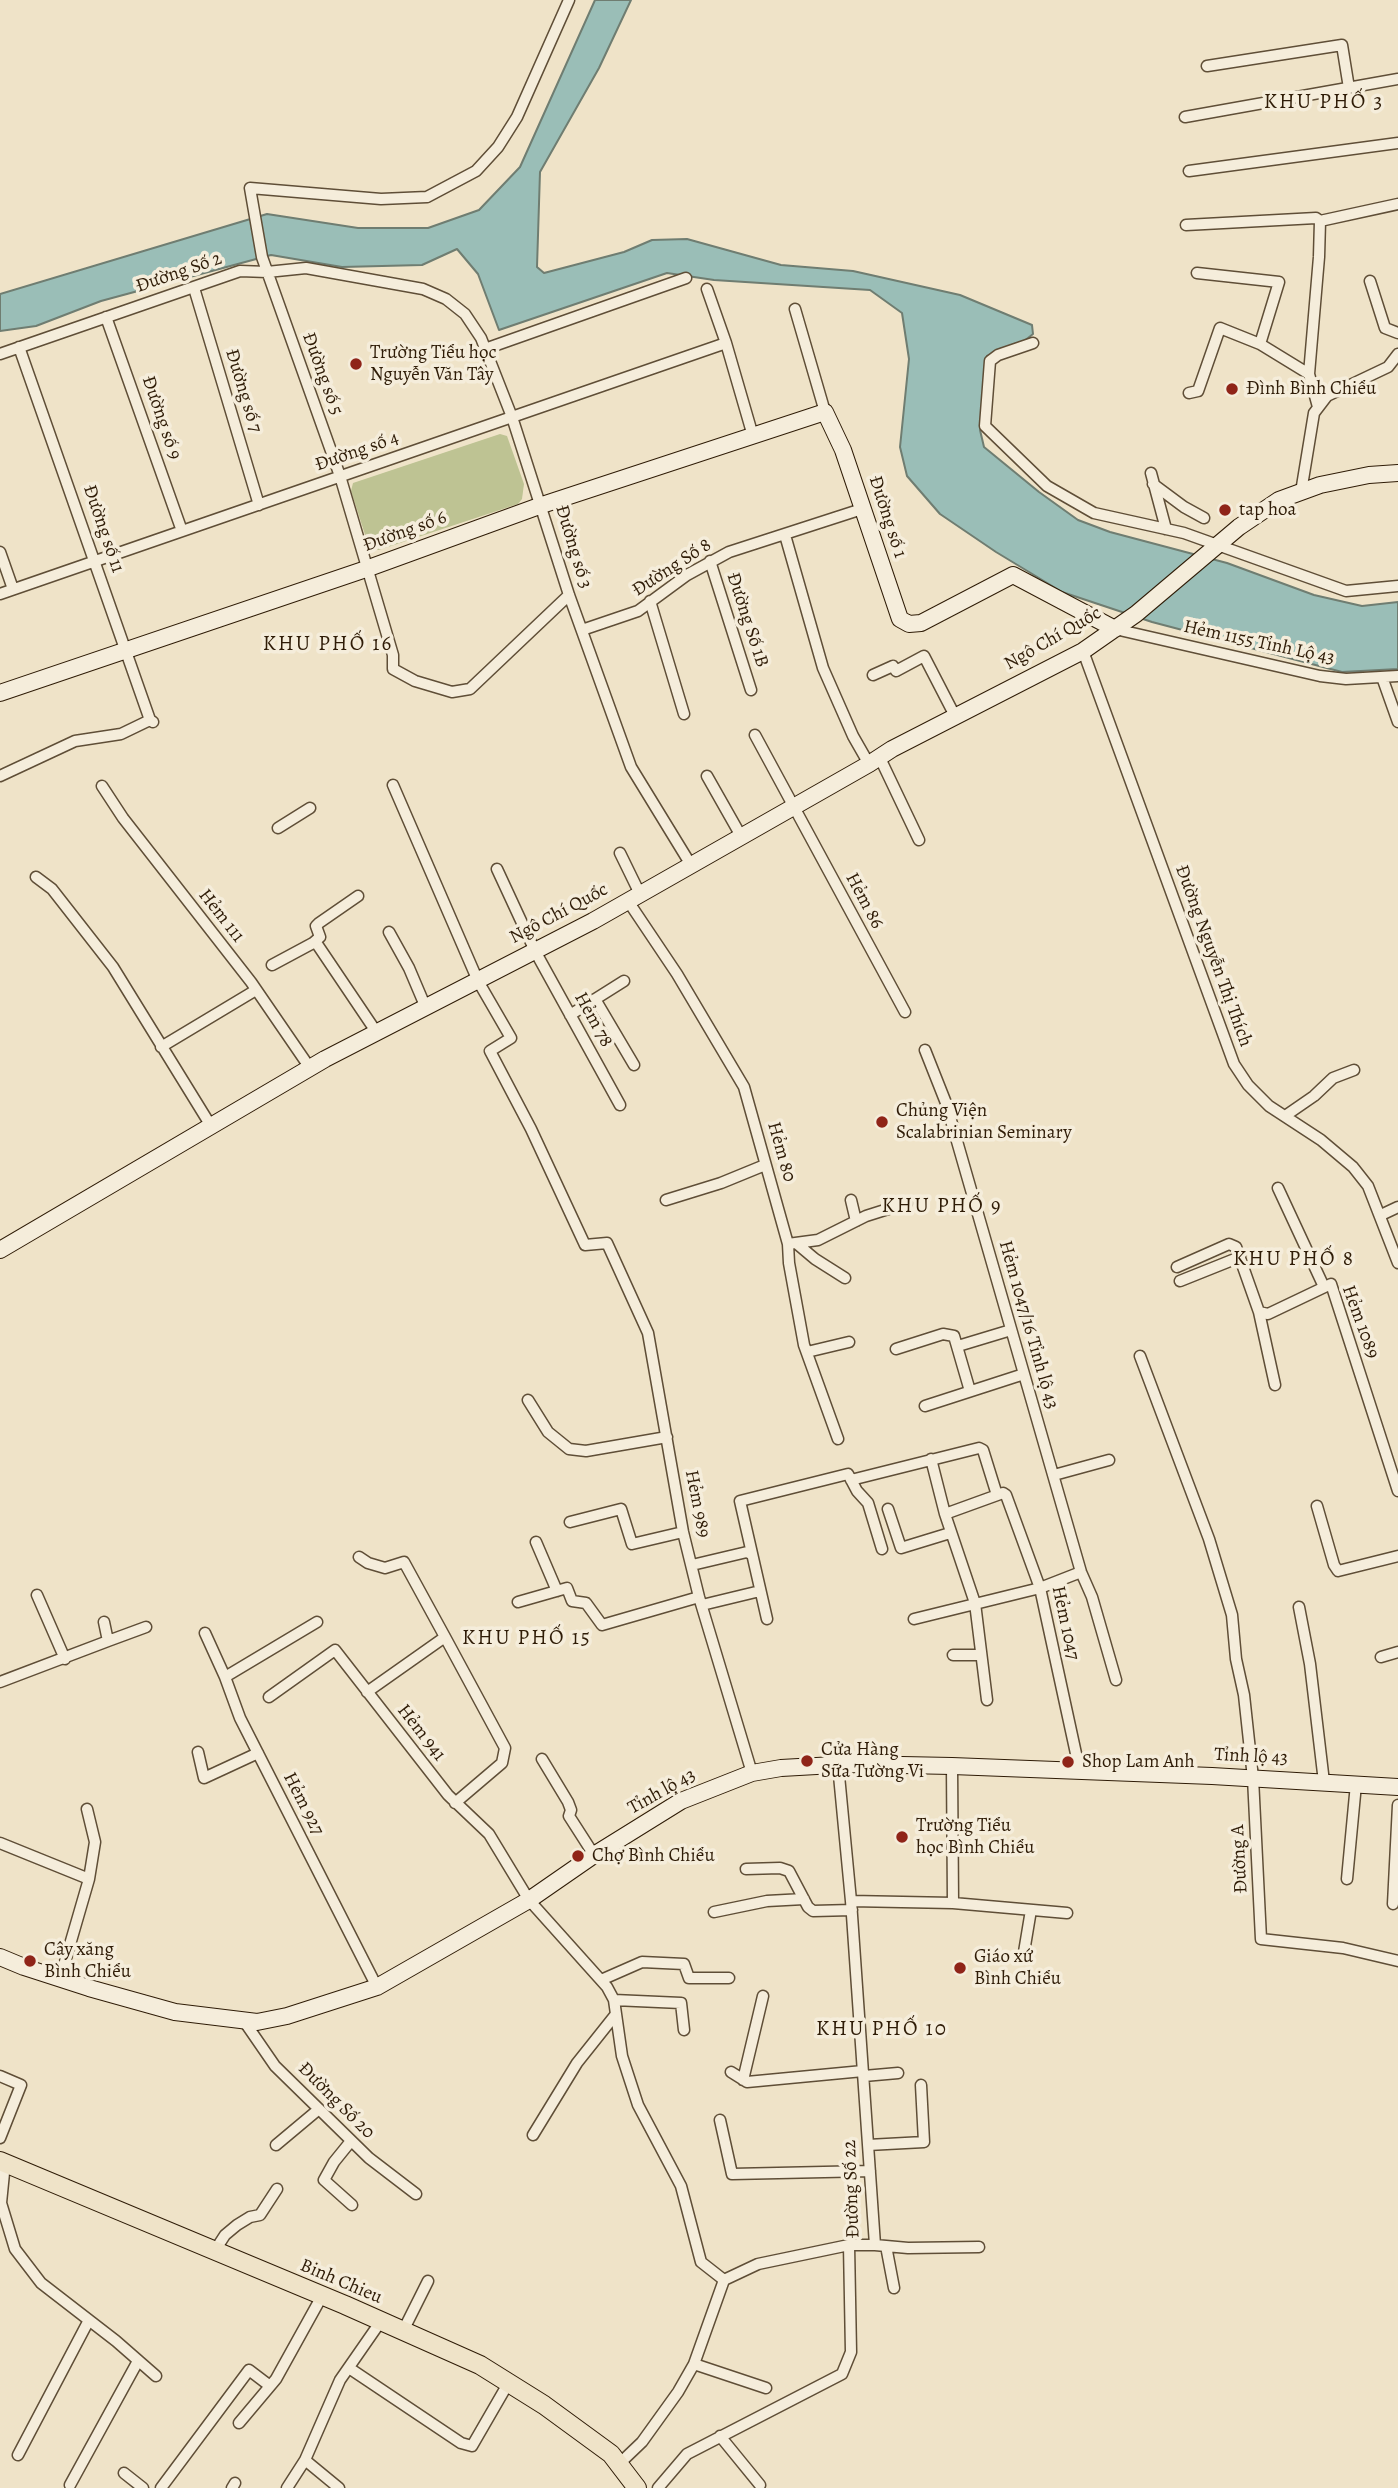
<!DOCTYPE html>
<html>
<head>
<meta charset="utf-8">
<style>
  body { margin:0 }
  canvas { display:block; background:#efe3c8 }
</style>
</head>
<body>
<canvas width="1398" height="2488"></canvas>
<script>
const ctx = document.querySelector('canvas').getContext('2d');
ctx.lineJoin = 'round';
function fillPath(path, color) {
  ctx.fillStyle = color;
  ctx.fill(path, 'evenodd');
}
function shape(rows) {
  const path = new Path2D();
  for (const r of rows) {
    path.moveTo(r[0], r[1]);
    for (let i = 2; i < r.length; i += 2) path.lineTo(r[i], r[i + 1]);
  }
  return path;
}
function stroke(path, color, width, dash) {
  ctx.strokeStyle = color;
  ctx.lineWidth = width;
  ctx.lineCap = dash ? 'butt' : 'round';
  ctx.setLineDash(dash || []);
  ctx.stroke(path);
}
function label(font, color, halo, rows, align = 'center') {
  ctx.font = font + ' Alegreya,serif';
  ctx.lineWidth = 7;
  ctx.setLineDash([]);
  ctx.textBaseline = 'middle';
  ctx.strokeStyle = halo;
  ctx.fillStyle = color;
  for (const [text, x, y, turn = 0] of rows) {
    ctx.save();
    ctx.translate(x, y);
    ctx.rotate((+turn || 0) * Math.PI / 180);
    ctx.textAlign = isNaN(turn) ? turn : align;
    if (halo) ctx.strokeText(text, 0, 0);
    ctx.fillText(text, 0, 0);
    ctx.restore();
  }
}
const green = shape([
  [500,434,507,436,524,484,522,499,518,504,379,550,372,549,368,544,351,491,353,483]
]);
const water = shape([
  [595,0,631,0,599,68,540,172,537,267,544,273,624,252,652,240,687,239,781,265,853,271,960,295,1032,325,1033,334,1023,342,987,356,980,430,984,447,1039,492,1078,520,1110,532,1227,563,1314,595,1362,606,1398,602,1398,669,1342,672,1152,622,1062,592,996,552,940,514,907,476,900,447,909,359,902,313,870,290,714,280,667,273,499,330,478,274,457,249,422,265,342,267,271,255,101,301,36,326,0,331,0,294,267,214,358,228,428,228,479,210,520,167,595,0]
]);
const street = shape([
  [569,0,517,117,498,147,476,171,427,197,381,199,250,188,262,257,340,476,393,655,393,669,415,681,452,692,470,689,569,595],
  [1207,66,1342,45,1349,88],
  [1185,117,1398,79],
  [1189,171,1398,143],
  [1320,221,1398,204],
  [1186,225,1316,218,1320,221,1319,257,1309,374,1318,407],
  [1197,273,1279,282,1260,344],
  [1370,281,1385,328,1398,333],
  [194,288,259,505],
  [707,289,726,343,753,436],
  [795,309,825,412],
  [106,317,182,531],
  [1033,343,998,355,990,361,985,426,1047,486,1094,513,1184,533,1346,591,1398,586],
  [19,347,150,720,153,722],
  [485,349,686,278],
  [0,354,240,271,267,272,306,268,423,289,446,299,465,314,481,338,512,417,569,595,631,767,691,865],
  [1189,393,1198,391,1220,328,1260,344,1309,374],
  [1151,473,1166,529],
  [1153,484,1184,507,1204,518],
  [1301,492,1314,413,1327,396,1388,367,1398,354],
  [785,535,823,668,853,736,869,764],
  [0,552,13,589],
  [710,561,751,690],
  [0,594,726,343],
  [650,601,684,714],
  [1115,629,1320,676,1346,679,1398,676],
  [582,630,638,611,687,575,729,552,862,509],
  [1083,651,1234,1064,1248,1085,1269,1106,1321,1140,1353,1167,1368,1186,1398,1263],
  [873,675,893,666,896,671,924,656,955,716],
  [1382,677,1398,722],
  [755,735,905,1012],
  [879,756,919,840],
  [0,776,75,741,121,734,150,720],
  [707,776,741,836],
  [393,785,478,981,511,1038,490,1051,531,1129,585,1245,607,1243,648,1333,683,1532,699,1597,752,1773],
  [102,786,123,818,251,982,310,1068],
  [278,828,310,808],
  [620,853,640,894],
  [497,869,535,951,620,1105],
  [36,877,52,889,113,967,211,1126],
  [628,901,677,974,744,1087,788,1244,789,1263,804,1345,838,1439],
  [389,932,409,968,426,1008],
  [313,943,320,937,316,926,319,923,358,896],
  [272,965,313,943,317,944,377,1033],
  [595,999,634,1065],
  [570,1015,624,981],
  [161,1047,256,990],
  [925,1050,946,1103,1081,1572,1092,1597,1116,1680],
  [1285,1116,1314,1096,1333,1078,1354,1070],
  [1278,1188,1324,1287],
  [666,1200,721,1183,765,1165],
  [851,1200,856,1221],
  [1381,1215,1398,1207],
  [796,1243,815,1259,845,1278],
  [788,1244,818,1240,866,1216,907,1203],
  [1177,1267,1229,1244,1236,1247,1259,1312,1268,1314,1331,1284,1398,1491],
  [1180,1281,1240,1257],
  [1259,1312,1275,1385],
  [958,1346,1011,1330],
  [896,1349,943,1334,954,1336,970,1391],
  [807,1352,849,1342],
  [1140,1356,1209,1539,1232,1615,1236,1659,1244,1695,1253,1778,1261,1939,1343,1948,1398,1961],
  [528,1400,548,1432,569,1449,586,1451,667,1437],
  [925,1406,1024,1374],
  [931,1459,945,1514],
  [1054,1475,1109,1460],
  [851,1480,979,1448,983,1450,997,1495],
  [1317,1506,1334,1565,1338,1571,1398,1556],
  [888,1509,901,1548,950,1533],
  [570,1522,621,1509,632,1544,683,1532],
  [536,1542,557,1591],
  [359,1557,368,1563,385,1568,404,1562,445,1637],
  [692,1565,747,1552,751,1554],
  [37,1595,65,1659],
  [518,1602,567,1588,572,1601,586,1603,602,1625,699,1597],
  [702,1605,760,1591],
  [1299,1607,1310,1664,1324,1782],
  [767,1619,740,1501,848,1474,857,1491,868,1503,882,1549],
  [914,1619,1040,1588,1081,1572],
  [205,1633,225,1677,240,1718,377,1987],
  [108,1641,146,1627],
  [953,1655,981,1655],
  [1381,1657,1398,1652],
  [225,1677,317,1622],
  [0,1682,108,1641,104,1622],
  [367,1692,445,1637,505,1748,502,1763,455,1803],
  [269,1697,335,1650,448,1795,489,1834,529,1900,607,1987,614,2000,622,2056,638,2105,681,2186,701,2262,724,2280],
  [987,1700,975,1603,945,1514,1003,1493,1006,1495,1040,1588,1080,1772],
  [198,1752,204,1778,258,1753],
  [542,1759,568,1802,571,1810,569,1816,594,1855],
  [952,1766,953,1903],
  [0,1843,89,1879],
  [746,1869,780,1868,789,1871,808,1907,813,1911,852,1910],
  [1347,1879,1356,1784],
  [851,1901,953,1903,1067,1913],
  [1393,1904,1398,1805],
  [714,1912,767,1901,804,1899],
  [1024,1952,1031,1910],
  [60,1979,89,1879,95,1842,87,1809],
  [601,1980,642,1962,684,1964,689,1978,729,1978],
  [614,2000,681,2003,684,2030],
  [244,2021,275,2066,369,2158,416,2194],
  [731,2072,747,2082,863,2071],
  [0,2076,21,2085,0,2138],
  [864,2076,898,2073],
  [743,2080,763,1996],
  [720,2120,732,2174,870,2171],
  [533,2135,577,2063,616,2014],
  [351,2141,334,2162,324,2180,352,2205],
  [276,2145,319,2109],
  [868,2145,924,2142,921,2085],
  [5,2163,1,2203,15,2249,41,2283,116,2341,156,2376],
  [875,2245,908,2248,979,2247],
  [886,2246,894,2288],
  [214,2252,225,2235,237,2225,250,2217,260,2215,277,2189],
  [403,2331,428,2281],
  [694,2364,766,2388],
  [349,2368,461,2443,472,2446,509,2382],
  [239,2423,276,2379,322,2296],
  [720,2436,760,2485],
  [18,2455,89,2320],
  [305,2460,339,2488],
  [619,2464,642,2442,678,2392,694,2364,724,2280,758,2264,849,2245,875,2245,851,1901,838,1765],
  [124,2473,143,2488],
  [70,2485,138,2361],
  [161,2488,249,2370,270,2386],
  [232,2488,235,2483],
  [287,2488,305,2460,340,2380,381,2321],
  [658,2488,687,2454,842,2374,851,2352,849,2245]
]);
const secondary = shape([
  [0,693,366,569,542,505,825,412,843,450,900,619,909,624,921,623,1013,575,1115,629],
  [0,1250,325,1059,593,921,869,764,892,749,1083,651,1136,614,1239,527,1279,500,1320,485,1369,475,1398,473],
  [0,1957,24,1967,89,1988,175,2012,257,2022,287,2016,377,1987,529,1900,594,1855,681,1801,752,1773,781,1768,852,1764,952,1766,1212,1776,1398,1787]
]);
const primary = shape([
  [0,2161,345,2305,480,2365,544,2405,611,2454,637,2488]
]);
const markers = [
  [356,364,7,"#8f2418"],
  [1232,389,7,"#8f2418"],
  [1225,510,7,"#8f2418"],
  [882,1122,7,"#8f2418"],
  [807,1761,7,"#8f2418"],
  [1068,1762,7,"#8f2418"],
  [902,1837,7,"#8f2418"],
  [578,1856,7,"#8f2418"],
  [30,1961,7,"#8f2418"],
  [960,1968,7,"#8f2418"]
];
const streetNames = [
  ["Đường Số 2",179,273,-19],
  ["Đường số 5",322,374,70],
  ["Đường số 7",243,391,73],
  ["Đường số 9",161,418,71],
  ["Đường số 4",357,452,-19],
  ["Đường số 1",887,517,72],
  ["Đường số 11",103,529,71],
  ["Đường số 6",405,532,-20],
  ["Đường số 3",573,547,73],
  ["Đường Số 8",672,568,-33],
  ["Đường Số 1B",747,620,72],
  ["Ngô Chí Quốc",1053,639,-30],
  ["Hẻm 1155 Tỉnh Lộ 43",1259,643,12],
  ["Hẻm 86",864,901,62],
  ["Ngô Chí Quốc",559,914,-28],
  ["Hẻm 111",221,916,52],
  ["Đường Nguyễn Thị Thích",1213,956,70],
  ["Hẻm 78",593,1020,61],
  ["Hẻm 80",781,1152,74],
  ["Hẻm 1089",1360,1322,70],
  ["Hẻm 1047/16 Tỉnh lộ 43",1028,1325,74],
  ["Hẻm 989",697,1504,79],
  ["Hẻm 1047",1065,1623,78],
  ["Hẻm 941",421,1733,52],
  ["Tỉnh lộ 43",1251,1757,3],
  ["Tỉnh lộ 43",662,1792,-29],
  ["Hẻm 927",303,1804,63],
  ["Đường A",1240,1859,-93],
  ["Đường Số 20",336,2101,45],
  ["Đường Số 22",852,2189,-92],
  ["Binh Chieu",341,2282,23]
];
const poiNames = [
  ["Trường Tiểu học",370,353],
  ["Nguyễn Văn Tây",370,375],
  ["Đình Bình Chiểu",1246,389],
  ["tap hoa",1239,510],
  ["Chủng Viện",896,1111],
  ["Scalabrinian Seminary",896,1133],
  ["Cửa Hàng",821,1750],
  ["Sữa Tường Vi",821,1772],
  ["Shop Lam Anh",1082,1762],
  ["Trường Tiểu",916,1826],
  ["học Bình Chiểu",916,1848],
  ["Chợ Bình Chiểu",592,1856],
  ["Cây xăng",44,1950],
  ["Bình Chiểu",44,1972],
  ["Giáo xứ",974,1957],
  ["Bình Chiểu",974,1979]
];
const neighbourhoodNames = [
  ["KHU PHỐ 3",1324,103],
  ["KHU PHỐ 16",328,645],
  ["KHU PHỐ 9",942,1207],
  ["KHU PHỐ 8",1294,1260],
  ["KHU PHỐ 15",527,1639],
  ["KHU PHỐ 10",882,2030]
];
fillPath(green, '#bec393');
fillPath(water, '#9abeb7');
stroke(water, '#6f7d71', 2);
stroke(street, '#5f4e37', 13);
stroke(secondary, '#2f1c07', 18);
stroke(primary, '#2f1c07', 20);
stroke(street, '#f5eddb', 10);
stroke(secondary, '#f5eddb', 16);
stroke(primary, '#efe3c8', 18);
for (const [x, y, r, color] of markers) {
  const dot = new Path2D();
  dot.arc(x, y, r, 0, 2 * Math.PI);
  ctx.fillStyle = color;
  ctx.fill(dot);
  stroke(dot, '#f5eddb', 2.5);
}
label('19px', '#2f1c07', '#f5eddb', streetNames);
label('19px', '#2f1c07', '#f5eddb', poiNames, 'left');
ctx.letterSpacing = '2px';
label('21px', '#2f1c07', '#f5eddb', neighbourhoodNames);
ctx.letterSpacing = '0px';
</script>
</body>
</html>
